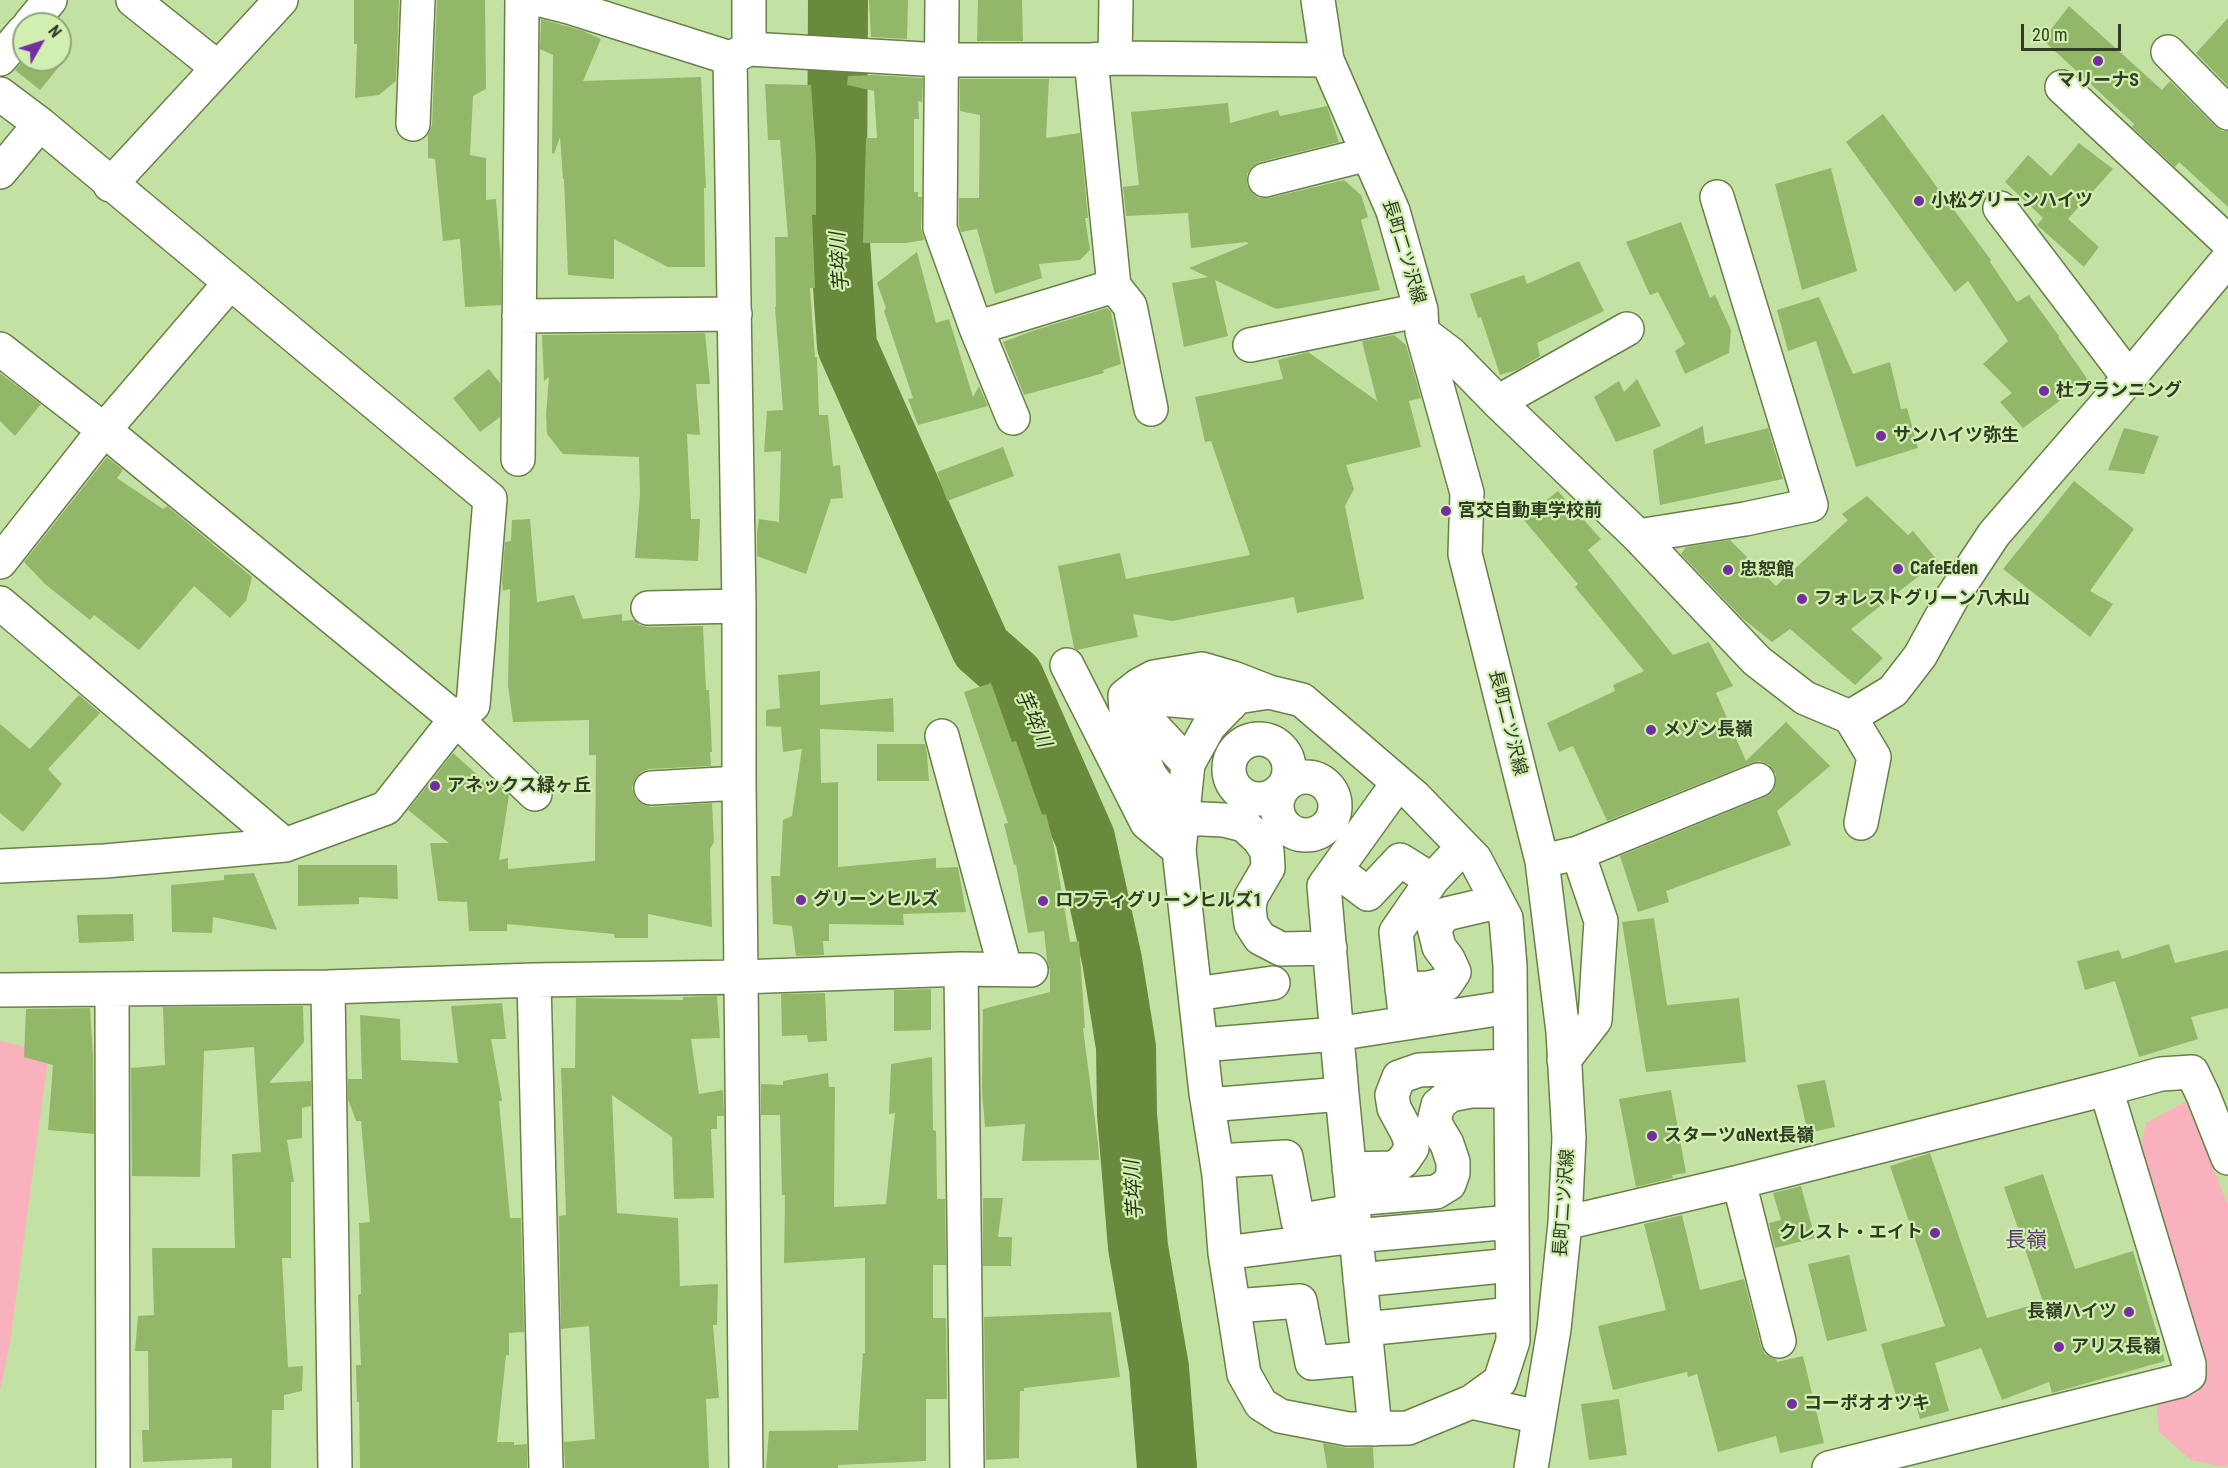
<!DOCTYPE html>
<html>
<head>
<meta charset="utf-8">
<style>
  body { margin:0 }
  #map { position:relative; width:2228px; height:1468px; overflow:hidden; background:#c4e1a4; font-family:"Roboto Condensed",sans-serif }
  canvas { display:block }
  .north { position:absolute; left:12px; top:12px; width:60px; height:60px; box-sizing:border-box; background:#d1efb0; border:2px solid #91a778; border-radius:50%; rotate:51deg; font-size:16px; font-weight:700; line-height:24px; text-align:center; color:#303c23 }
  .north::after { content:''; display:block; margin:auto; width:21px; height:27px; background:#742ea1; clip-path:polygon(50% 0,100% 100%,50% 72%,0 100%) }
  .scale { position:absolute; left:2021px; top:24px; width:100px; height:27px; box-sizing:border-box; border:3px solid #303c23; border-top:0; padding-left:8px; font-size:18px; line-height:21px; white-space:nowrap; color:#303c23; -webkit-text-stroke:4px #d1efb0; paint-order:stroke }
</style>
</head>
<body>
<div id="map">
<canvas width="2228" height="1468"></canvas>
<div class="north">N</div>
<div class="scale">20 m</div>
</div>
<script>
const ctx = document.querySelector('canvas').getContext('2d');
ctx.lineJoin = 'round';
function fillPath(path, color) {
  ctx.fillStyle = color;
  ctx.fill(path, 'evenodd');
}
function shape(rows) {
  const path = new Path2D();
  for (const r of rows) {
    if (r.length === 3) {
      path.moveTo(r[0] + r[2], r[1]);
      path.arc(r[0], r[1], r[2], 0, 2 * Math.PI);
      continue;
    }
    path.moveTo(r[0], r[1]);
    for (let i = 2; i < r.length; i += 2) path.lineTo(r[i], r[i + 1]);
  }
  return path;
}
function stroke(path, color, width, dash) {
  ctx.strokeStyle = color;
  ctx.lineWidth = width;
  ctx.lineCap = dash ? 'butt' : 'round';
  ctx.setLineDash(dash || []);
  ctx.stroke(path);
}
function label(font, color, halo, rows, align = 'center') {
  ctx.font = font + ' "Roboto Condensed","Noto Sans JP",sans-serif';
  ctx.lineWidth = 4.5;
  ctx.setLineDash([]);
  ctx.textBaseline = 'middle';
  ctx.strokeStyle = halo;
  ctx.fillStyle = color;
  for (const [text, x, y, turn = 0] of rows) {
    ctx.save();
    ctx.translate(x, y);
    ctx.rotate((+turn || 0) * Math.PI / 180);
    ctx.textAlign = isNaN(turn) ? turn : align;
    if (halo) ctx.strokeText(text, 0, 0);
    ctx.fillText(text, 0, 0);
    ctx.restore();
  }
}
const green = shape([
  [0,1041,49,1052,10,1343,0,1391],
  [2186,1101,2228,1205,2228,1464,2225,1467,2191,1460,2159,1432,2156,1401,2185,1388,2139,1154,2146,1123]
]);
const river = shape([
  [838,0,837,198,847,346,981,648,1014,677,1085,838,1112,960,1126,1047,1127,1114,1138,1247,1159,1368,1167,1468]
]);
const building = shape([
  [354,0,399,0,396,81,379,95,355,98,357,44,354,44],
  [437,0,485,0,486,89,473,96,470,155,486,158,486,200,496,199,501,261,501,305,465,307,460,239,443,241,435,159,428,158,428,135,432,125],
  [869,0,908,0,907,39,871,37],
  [978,0,1022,0,1023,41,977,41],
  [2069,6,2162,90,2170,81,2215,126,2222,131,2228,131,2228,207,2179,162,2175,167,2132,127,2134,124,2043,40],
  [2228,18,2228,86,2196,53],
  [541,19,583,31,601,39,583,81,701,77,706,188,704,188,705,267,668,267,614,239,614,279,568,275,564,179,563,179,560,137,554,154,552,153,553,55,540,49],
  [60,46,71,52,40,90,15,70,24,60,60,60],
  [873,75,923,78,922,102,918,101,919,119,914,119,914,192,918,192,918,197,922,197,921,228,924,240,906,243,863,243,866,138,877,138,874,91,847,85,848,76],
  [960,79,1049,79,1046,138,1080,133,1088,218,1085,218,1090,250,1080,260,1039,264,1042,278,995,294,977,229,961,232,959,225,959,198,979,198,980,115,960,111],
  [765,84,811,85,816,156,816,215,812,215,815,288,810,288,815,357,817,357,819,415,828,415,833,466,840,465,843,498,831,499,806,574,757,556,757,532,759,519,779,522,781,451,764,452,767,411,783,410,775,307,776,307,775,237,788,237,780,140,768,140],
  [1228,103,1230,123,1278,110,1280,116,1327,106,1339,142,1260,162,1252,167,1247,174,1247,185,1252,193,1259,198,1269,198,1344,180,1361,195,1368,217,1361,220,1380,290,1276,309,1215,280,1228,336,1184,347,1172,283,1208,277,1189,268,1248,244,1247,242,1191,248,1188,213,1126,216,1123,187,1139,185,1131,112],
  [1883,114,1991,260,1990,262,2017,302,2029,295,2059,336,2058,337,2088,380,2023,428,2000,402,2012,393,1983,364,2008,341,1968,281,1955,292,1846,142],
  [2079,143,2113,169,2068,219,2099,247,2084,267,2037,225,2043,218,2005,182,2028,155,2051,176],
  [1831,168,1857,271,1802,290,1775,184],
  [1681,222,1710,298,1715,295,1731,330,1729,353,1685,374,1675,351,1685,344,1658,292,1650,295,1626,242],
  [917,252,936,323,949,319,973,397,979,386,988,406,918,425,908,399,913,398,884,311,886,308,877,283],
  [1579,261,1604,311,1537,343,1540,356,1517,370,1500,375,1481,317,1478,318,1470,294,1524,275,1527,284],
  [1819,297,1853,374,1890,362,1901,409,1907,408,1918,448,1856,467,1816,341,1788,351,1777,310],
  [1107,308,1111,312,1121,364,1103,370,1104,373,1024,395,1003,342,1032,331],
  [705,333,710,384,696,384,700,435,687,434,691,519,700,519,698,561,635,558,640,494,639,457,563,454,547,434,546,414,549,377,544,381,542,335],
  [1394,335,1406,345,1421,398,1409,401,1421,447,1346,465,1354,489,1345,506,1364,599,1297,613,1294,597,1172,621,1133,614,1138,637,1077,650,1074,648,1058,566,1120,553,1126,579,1250,555,1211,441,1205,442,1195,397,1283,379,1278,360,1308,352,1377,401,1362,341],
  [489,369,500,383,500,417,480,432,453,398],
  [0,373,41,404,15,436,0,421],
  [1637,379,1661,426,1616,442,1594,397,1619,381,1624,392],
  [1703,426,1705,444,1768,428,1783,479,1660,505,1653,450],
  [2124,428,2159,436,2144,474,2108,470],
  [1003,447,1014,476,947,501,937,472],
  [107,457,123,470,117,478,163,509,167,506,252,577,246,601,230,618,194,586,139,650,94,615,90,620,45,584,24,562],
  [2074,481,2134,529,2090,591,2113,604,2090,637,2003,569],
  [1558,491,1601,539,1588,550,1673,655,1709,642,1733,686,1716,693,1746,761,1786,722,1830,766,1777,811,1791,845,1666,891,1669,902,1638,912,1620,856,1765,797,1773,791,1776,783,1776,774,1769,765,1760,761,1751,763,1607,821,1573,746,1559,752,1547,723,1615,691,1613,685,1644,671,1575,587,1578,584,1523,519],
  [1867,496,1908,535,1913,531,1938,561,1851,629,1883,658,1855,685,1790,629,1772,642,1742,618,1681,554,1686,547,1730,540,1776,586,1848,520,1842,514],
  [530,519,537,602,574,595,583,619,622,614,622,621,635,620,640,625,648,627,703,626,706,690,709,690,712,752,710,752,711,766,649,769,641,772,635,779,632,788,636,799,642,804,651,807,712,803,714,842,710,849,712,927,648,914,648,938,615,938,614,934,507,924,507,931,469,931,467,902,438,901,430,843,449,843,408,810,453,753,491,787,500,787,509,795,499,860,508,858,508,869,595,861,596,755,589,755,589,720,513,722,508,685,510,589,503,591,502,582,505,542,511,541,512,520],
  [820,671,820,705,893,698,894,732,820,729,821,783,838,782,838,867,936,858,936,868,958,867,966,912,903,914,904,925,829,924,829,941,823,941,824,955,796,956,792,926,773,924,771,876,780,876,783,820,792,816,802,749,783,752,781,727,766,726,766,710,780,708,778,675],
  [991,683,1012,742,1016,741,1042,815,1046,814,1054,846,1070,942,1079,941,1085,1028,1083,1028,1098,1144,1099,1160,1022,1161,1025,1124,985,1127,982,1092,983,1009,1050,992,1050,970,1047,960,1044,931,1028,933,1016,864,1014,865,1004,824,1008,823,964,692],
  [79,695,100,713,48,769,62,784,23,832,0,813,0,724,30,749],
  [877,744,925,744,927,754,929,781,877,781],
  [298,865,397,865,398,899,359,897,359,904,298,906],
  [254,873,277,930,213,917,212,933,172,932,171,885,224,880,224,875],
  [133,914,134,941,79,943,77,915],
  [1654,918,1667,1005,1739,998,1746,1062,1646,1072,1622,922],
  [2169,944,2175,963,2228,950,2228,1008,2191,1017,2198,1039,2139,1057,2115,981,2085,990,2077,961,2119,950,2122,959],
  [931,989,931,1030,894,1031,894,990],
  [825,993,827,1041,808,1042,807,1035,782,1036,781,994],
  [717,996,720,1038,691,1039,699,1094,723,1090,724,1116,717,1116,717,1129,711,1129,714,1198,674,1199,672,1137,612,1095,617,1213,678,1218,680,1286,718,1284,717,1325,713,1325,719,1398,706,1399,709,1468,565,1468,564,1442,595,1439,589,1326,561,1329,559,1216,566,1215,561,1068,575,1068,576,998,683,1000,683,997],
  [502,1003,506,1039,491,1039,502,1101,499,1101,510,1218,521,1218,524,1332,509,1333,509,1355,506,1355,497,1442,514,1442,514,1445,527,1444,527,1468,360,1468,359,1402,357,1402,356,1365,361,1365,358,1295,361,1294,359,1223,370,1222,361,1121,356,1121,348,1099,348,1079,362,1079,360,1015,400,1019,401,1060,458,1063,451,1006],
  [303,1006,304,1042,269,1083,311,1081,311,1106,302,1108,302,1138,287,1140,294,1182,291,1182,291,1258,282,1258,288,1367,303,1366,302,1391,284,1395,284,1410,272,1410,271,1468,232,1468,232,1458,143,1462,142,1430,149,1430,148,1351,135,1351,138,1316,154,1315,152,1248,235,1248,232,1154,261,1152,254,1047,204,1051,200,1177,132,1176,131,1068,165,1065,163,1007],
  [90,1008,93,1056,94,1134,48,1130,53,1065,24,1057,26,1009],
  [932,1057,933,1130,936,1131,937,1199,945,1199,946,1265,933,1265,933,1318,946,1318,947,1399,926,1399,926,1461,838,1465,838,1468,766,1468,769,1431,858,1430,863,1353,865,1353,865,1258,784,1263,785,1195,782,1195,780,1115,761,1115,761,1084,783,1085,783,1081,828,1073,829,1087,835,1087,834,1207,886,1204,895,1113,889,1114,891,1064],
  [1825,1080,1835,1127,1808,1133,1797,1085],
  [1671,1090,1686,1173,1672,1175,1673,1178,1636,1187,1619,1099],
  [1930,1153,1987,1318,2043,1302,2004,1187,2043,1174,2075,1269,2133,1251,2165,1361,2052,1393,2049,1382,2002,1400,1981,1348,1935,1363,1949,1411,1920,1419,1916,1405,1900,1409,1881,1344,1945,1326,1890,1166],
  [1801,1186,1815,1238,1775,1248,1769,1223,1781,1220,1773,1193],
  [983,1198,1003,1198,998,1237,1012,1237,1011,1266,983,1266],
  [1682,1215,1700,1290,1744,1279,1761,1346,1765,1354,1776,1359,1777,1362,1803,1356,1824,1443,1780,1453,1776,1436,1718,1452,1697,1374,1688,1377,1687,1372,1613,1390,1598,1326,1666,1310,1644,1224],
  [1849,1255,1867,1331,1827,1341,1808,1264],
  [1111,1312,1120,1377,1024,1388,1024,1391,1020,1391,1019,1458,986,1460,984,1317],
  [1619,1399,1627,1455,1589,1460,1581,1404],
  [1323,1443,1348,1448,1373,1447,1374,1468,1327,1468]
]);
const minor = shape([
  [133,0,218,68],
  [541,0,569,7,730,58,749,49,941,60,1091,60,1115,58,1327,60],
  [942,0,940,228,976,328,1013,418],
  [1318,0,1327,60,1393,211,1421,310,1422,332,1467,493,1465,554,1542,861,1563,1032,1569,1138,1565,1223,1554,1329,1531,1468],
  [30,24,50,0],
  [749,49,749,0],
  [2168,52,2228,113],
  [730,58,739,606,739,783,746,1468],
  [1115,58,1116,0],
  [0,59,24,31],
  [2062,87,2228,242],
  [0,94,40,124,490,499,473,705,456,719,386,808,285,845,105,861,0,866],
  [413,124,418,0],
  [0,172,40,124],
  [1265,180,1368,154],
  [110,185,281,0],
  [2000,208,2129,378],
  [1114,286,1130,306,1151,409],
  [519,316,735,314],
  [976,328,1114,286,1091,60],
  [1422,332,1451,354,1498,402,1638,536,1757,661,1805,698,1850,717,1874,757,1861,823],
  [1250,345,1421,310],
  [0,349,104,430,456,719,535,794],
  [1498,402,1627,329],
  [518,459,522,0],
  [1638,536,1745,519,1811,505,1717,197],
  [0,562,104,430,230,283],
  [0,603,285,845],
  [648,608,739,606],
  [1067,665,1147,823,1179,850],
  [1269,692,1233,678,1202,669,1154,677,1139,685,1125,696,1127,725,1150,775,1182,818,1224,820,1244,825,1259,839,1267,851,1268,868,1251,897,1249,908,1251,924,1260,938,1281,949,1330,948],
  [1125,696,1230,705],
  [1125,696,1188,764],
  [1850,717,1893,691,1920,656,1953,596,1994,534,2129,378,2228,259],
  [942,736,1005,968],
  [1259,769,30],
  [1306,806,29],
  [651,788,739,783],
  [1542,861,1578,853,1758,780],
  [1336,870,1368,894,1400,860,1432,880],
  [961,969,967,1468],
  [534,980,546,1468],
  [328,987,335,1468],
  [112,989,113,1468],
  [1402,989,1428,988,1446,984,1454,972,1448,959,1439,947,1434,927,1446,914,1497,902],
  [0,990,328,987,534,980,741,977,961,969,1031,970],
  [1195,994,1273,983],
  [1406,1023,1396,932,1432,880,1463,847],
  [1201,1045,1336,1034,1510,1007],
  [1564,1060,1595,1020,1598,968,1601,921,1578,853],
  [1208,1105,1342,1094],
  [1217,1161,1286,1157,1298,1221,1353,1211],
  [1349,1169,1394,1168,1403,1161,1412,1148,1408,1134,1394,1108,1392,1095,1399,1077,1419,1070,1510,1066],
  [1739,1182,1779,1341],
  [1352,1199,1436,1192,1449,1184,1453,1173,1453,1162,1447,1144,1434,1122,1438,1105,1450,1095,1471,1091,1510,1091],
  [1565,1223,1739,1182,2106,1089],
  [1225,1253,1356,1236,1511,1222],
  [1360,1280,1512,1265],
  [1234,1306,1300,1301,1312,1363,1368,1358],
  [1365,1329,1512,1314],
  [1471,1402,1500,1381,1513,1341,1510,966,1506,918,1475,859,1415,797,1302,700,1269,692,1237,697,1209,726,1188,764,1179,850,1206,1093,1219,1175,1225,1253,1244,1374,1261,1404,1280,1416,1348,1429,1408,1428,1471,1402,1539,1417],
  [1375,1429,1342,1094,1324,886,1398,783],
  [1829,1468,2179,1381,2189,1375,2189,1364,2106,1089,2161,1074,2192,1072,2203,1095,2228,1158]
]);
const markers = [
  [2098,61,6,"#742ea1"],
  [1919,201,6,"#742ea1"],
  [2044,391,6,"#742ea1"],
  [1881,436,6,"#742ea1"],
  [1446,511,6,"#742ea1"],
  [1898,569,6,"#742ea1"],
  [1728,570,6,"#742ea1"],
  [1802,599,6,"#742ea1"],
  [1651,730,6,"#742ea1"],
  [435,786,6,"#742ea1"],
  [801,900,6,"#742ea1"],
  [1043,901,6,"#742ea1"],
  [1652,1136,6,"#742ea1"],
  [1935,1233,6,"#742ea1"],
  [2129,1312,6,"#742ea1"],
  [2059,1347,6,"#742ea1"],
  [1792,1404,6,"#742ea1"]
];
const poiNames = [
  ["マリーナS",2098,81,"center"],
  ["小松グリーンハイツ",1931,201],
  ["杜プランニング",2056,391],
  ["サンハイツ弥生",1893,436],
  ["宮交自動車学校前",1458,511],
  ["CafeEden",1910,569],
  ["忠恕館",1740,570],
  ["フォレストグリーン八木山",1814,599],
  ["メゾン長嶺",1663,730],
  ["アネックス緑ヶ丘",447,786],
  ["グリーンヒルズ",813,900],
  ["ロフティグリーンヒルズ1",1055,901],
  ["スターツαNext長嶺",1664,1136],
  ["クレスト・エイト",1923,1233,"right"],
  ["長嶺ハイツ",2117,1312,"right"],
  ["アリス長嶺",2071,1347],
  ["コーポオオツキ",1804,1404]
];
const streetNames = [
  ["長町二ツ沢線",1403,252,73],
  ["長町二ツ沢線",1507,723,76],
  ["長町二ツ沢線",1565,1203,-86]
];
const waterNames = [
  ["芋埣川",841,262,-94],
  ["芋埣川",1032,719,66],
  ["芋埣川",1135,1190,-94]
];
const quarterNames = [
  ["長嶺",2026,1242]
];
fillPath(green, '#f9b2bd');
stroke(river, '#698a3c', 60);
fillPath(building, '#93b768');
stroke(minor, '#678147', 36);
stroke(minor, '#fff', 33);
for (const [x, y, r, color] of markers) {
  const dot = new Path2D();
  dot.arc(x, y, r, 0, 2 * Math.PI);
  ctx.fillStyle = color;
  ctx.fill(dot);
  stroke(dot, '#d1efb0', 2);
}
label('bold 18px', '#303c23', '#d1efb0', poiNames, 'left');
label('18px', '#303c23', '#d1efb0', streetNames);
label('italic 20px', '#273514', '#d1efb0', waterNames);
label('21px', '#5b3a74', '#d1efb0', quarterNames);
</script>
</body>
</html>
